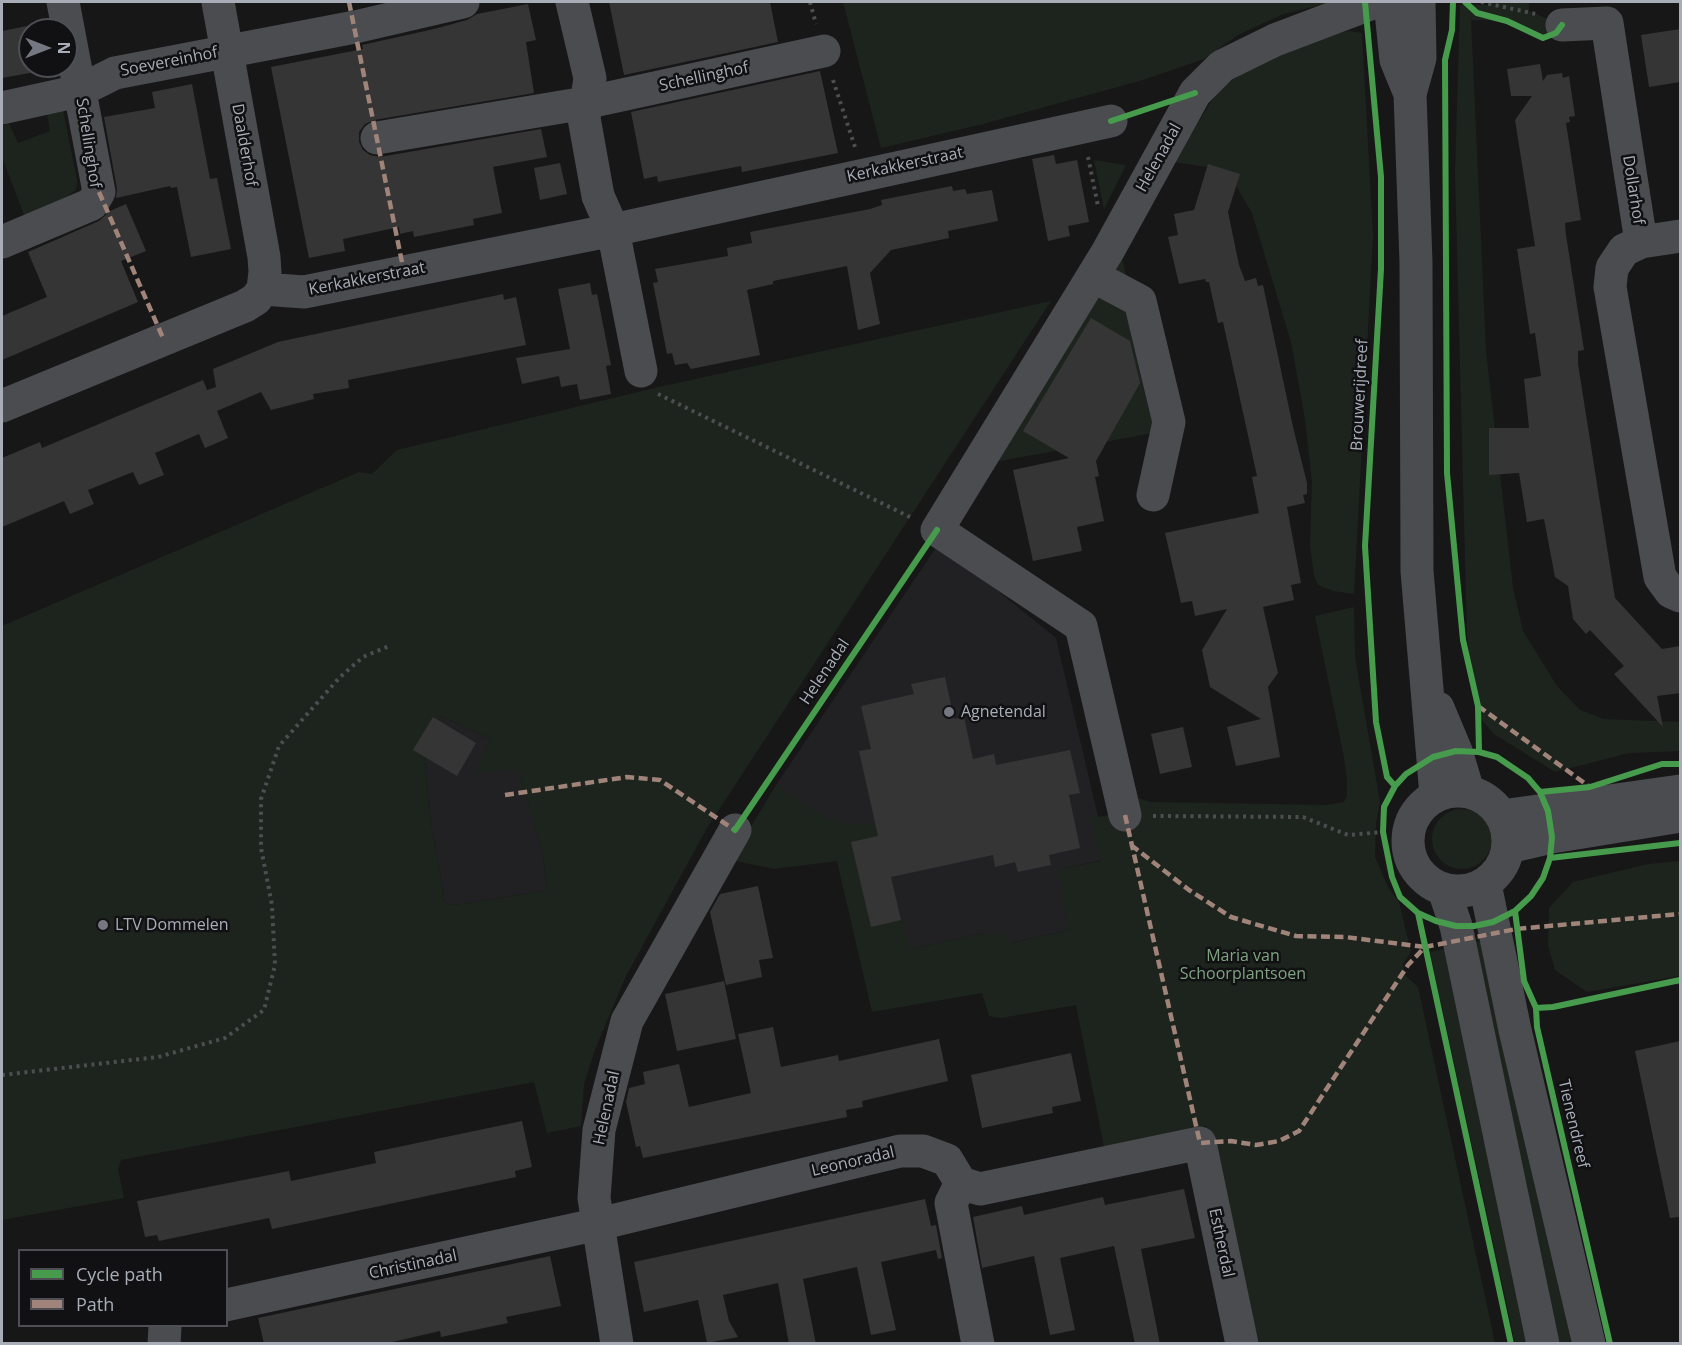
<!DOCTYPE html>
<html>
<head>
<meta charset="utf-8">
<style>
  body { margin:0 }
  #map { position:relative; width:1682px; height:1345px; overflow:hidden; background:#171717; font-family:"Open Sans",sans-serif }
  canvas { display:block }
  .frame { position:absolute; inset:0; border:3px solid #a8adb8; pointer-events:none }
  .legend { position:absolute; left:18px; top:1249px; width:210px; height:78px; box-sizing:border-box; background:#111113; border:2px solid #4d4f55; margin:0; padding:8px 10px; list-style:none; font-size:18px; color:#a8adb8 }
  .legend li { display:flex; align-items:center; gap:12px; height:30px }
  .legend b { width:30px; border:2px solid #4d4f55 }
  .north { position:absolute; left:18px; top:18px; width:60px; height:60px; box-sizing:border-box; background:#111113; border:2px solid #4d4f55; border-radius:50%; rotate:90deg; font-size:16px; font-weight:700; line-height:24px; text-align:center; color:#a8adb8 }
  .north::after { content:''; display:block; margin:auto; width:21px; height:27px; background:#757880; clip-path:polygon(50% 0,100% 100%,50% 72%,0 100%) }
</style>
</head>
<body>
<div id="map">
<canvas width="1682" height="1345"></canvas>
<div class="frame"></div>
<ul class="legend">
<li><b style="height:8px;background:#469c4c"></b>Cycle path</li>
<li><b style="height:8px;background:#a18479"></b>Path</li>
</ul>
<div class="north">N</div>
</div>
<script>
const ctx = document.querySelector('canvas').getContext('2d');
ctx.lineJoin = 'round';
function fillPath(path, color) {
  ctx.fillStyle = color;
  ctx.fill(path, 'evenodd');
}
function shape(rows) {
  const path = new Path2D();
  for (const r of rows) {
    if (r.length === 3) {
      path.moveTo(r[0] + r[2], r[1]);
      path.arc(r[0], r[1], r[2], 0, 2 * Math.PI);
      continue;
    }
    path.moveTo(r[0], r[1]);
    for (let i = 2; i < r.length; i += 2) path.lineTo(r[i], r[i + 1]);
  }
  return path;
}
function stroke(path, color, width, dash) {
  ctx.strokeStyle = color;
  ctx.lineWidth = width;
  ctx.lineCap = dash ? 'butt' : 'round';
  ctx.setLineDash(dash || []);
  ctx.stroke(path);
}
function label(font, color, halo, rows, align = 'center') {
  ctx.font = font + ' "Open Sans",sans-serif';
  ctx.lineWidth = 5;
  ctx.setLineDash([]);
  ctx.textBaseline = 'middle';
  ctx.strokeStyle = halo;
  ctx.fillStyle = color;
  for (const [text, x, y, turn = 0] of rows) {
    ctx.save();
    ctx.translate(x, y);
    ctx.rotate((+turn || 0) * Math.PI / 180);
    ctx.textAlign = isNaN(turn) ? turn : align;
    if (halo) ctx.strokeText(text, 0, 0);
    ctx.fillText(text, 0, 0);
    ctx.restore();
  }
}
const built = shape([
  [939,543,1056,638,1108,859,1060,869,1068,930,1011,943,986,933,909,949,871,927,851,842,776,785],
  [441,716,491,739,476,773,518,768,543,853,547,890,455,905,445,903,431,823,424,752]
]);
const green = shape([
  [843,2,1327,2,1328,3,1281,15,1238,35,1204,59,1143,80,983,124,881,148],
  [1491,2,1529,2,1529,11,1562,25,1556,33,1543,38,1507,21,1471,20,1486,351,1513,588,1523,631,1557,686,1580,710,1604,719,1680,722,1680,751,1629,753,1555,772,1494,734,1478,716,1472,694,1467,635,1455,173,1460,5,1490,5],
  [1349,31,1362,33,1373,235,1354,594,1333,591,1318,585,1314,575,1310,546,1312,482,1305,419,1291,342,1252,213,1232,179,1214,168,1173,162,1219,89,1269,55,1308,39],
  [62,105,77,180,76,190,63,199,24,215,2,157,2,126,9,123,18,143,50,131,46,108],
  [1094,160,1126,165,1104,209],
  [1120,250,1164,431,989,463],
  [1051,301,707,828,626,976,596,1047,584,1084,581,1126,547,1133,534,1082,121,1160,118,1169,124,1198,2,1220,2,626,359,472,372,474,397,450,659,387],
  [441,716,491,739,475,774,518,769,543,853,547,890,455,905,445,903,431,823,424,752],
  [1354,607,1355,657,1380,802,1376,823,1375,857,1388,887,1399,902,1411,952,1403,964,1406,976,1418,987,1495,1343,1253,1343,1206,1126,1104,1147,1076,1005,1001,1018,989,1016,982,993,872,1012,837,861,774,869,731,860,776,785,824,817,848,824,878,823,886,840,871,925,902,918,909,949,986,933,1002,933,1012,943,1068,930,1059,869,1101,861,1091,818,1115,814,1132,796,1150,802,1327,805,1344,802,1347,796,1347,780,1344,757,1315,616],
  [1462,839,30],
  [1680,861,1680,976,1587,992,1555,970,1548,945,1549,908,1573,882,1648,864],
  [1489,939,1579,1343,1555,1343,1470,943],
  [1453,947,1538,1343,1515,1343,1430,952]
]);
const building = shape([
  [609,2,770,2,778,42,624,75],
  [528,4,536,40,526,42,534,93,374,120,365,124,359,132,359,142,363,150,370,155,380,157,541,129,547,157,493,167,502,213,473,219,474,225,414,237,413,231,400,234,399,227,343,239,345,251,309,258,271,67,363,49,362,45,434,29,467,20,477,14],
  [42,23,44,30,30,30,30,66,51,66,52,69,2,78,2,31],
  [1680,29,1680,82,1649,87,1641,35],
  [1540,64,1543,81,1547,75,1562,73,1563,78,1569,76,1575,116,1569,117,1570,122,1566,123,1581,220,1565,223,1566,235,1584,350,1578,351,1578,364,1615,598,1662,649,1680,646,1680,693,1657,696,1663,727,1614,674,1624,666,1590,630,1586,634,1573,619,1568,586,1555,577,1544,519,1527,522,1519,473,1489,475,1489,428,1529,428,1524,379,1541,376,1535,333,1530,334,1517,249,1535,246,1515,120,1532,96,1511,96,1507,69],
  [820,71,838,153,742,172,741,166,658,182,657,176,644,179,631,112],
  [192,84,210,179,217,178,231,249,191,257,177,187,171,188,170,186,116,198,117,189,104,117,155,108,152,92],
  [1054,155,1056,164,1077,160,1089,222,1068,226,1070,236,1048,241,1032,159],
  [560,163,567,194,540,200,534,168],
  [1208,164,1240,174,1228,212,1239,265,1245,281,1256,278,1258,286,1263,285,1293,427,1307,483,1307,494,1303,495,1305,503,1287,507,1301,583,1291,585,1294,600,1263,607,1278,673,1268,687,1280,757,1236,766,1227,727,1261,719,1210,687,1202,650,1227,609,1195,616,1192,601,1181,603,1165,533,1259,513,1252,477,1257,476,1223,322,1218,323,1209,282,1206,282,1205,279,1179,284,1168,237,1178,235,1174,214,1194,210],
  [952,186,953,191,965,189,967,194,992,190,998,221,948,231,949,238,891,250,870,273,880,324,858,330,847,266,773,281,773,284,747,290,760,355,691,369,687,363,675,365,672,353,667,354,653,283,658,282,655,269,728,256,727,248,752,243,750,232,870,209,882,205,881,200],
  [126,204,146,251,121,261,138,302,2,360,2,316,47,297,28,252,99,221,110,211],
  [590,283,592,295,597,294,611,365,606,366,611,394,580,400,577,384,561,387,559,376,522,384,516,358,570,349,558,289],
  [503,294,504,300,516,297,526,345,348,380,349,388,313,394,314,399,271,410,261,392,217,411,228,438,205,448,199,434,155,453,164,475,139,485,133,472,88,490,94,504,70,514,64,501,2,527,2,458,40,442,42,448,203,380,207,390,216,387,213,369,278,342],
  [1091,318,1130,341,1140,383,1096,461,1099,476,1095,477,1104,521,1077,527,1082,551,1033,561,1013,470,1069,458,1023,431],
  [945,677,954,719,964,717,973,759,994,754,996,765,1070,750,1080,793,1069,795,1080,848,1049,855,1051,865,1018,872,1015,862,995,867,993,855,891,877,901,920,871,927,851,842,878,836,859,751,871,749,861,706,914,694,911,684],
  [433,717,476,743,457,776,413,750],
  [1183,727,1192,767,1160,774,1151,734],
  [758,886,773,958,759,960,762,977,726,985,710,912,720,894],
  [724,981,736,1039,677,1051,665,994],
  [773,1027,781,1067,838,1055,839,1061,939,1039,948,1081,862,1101,863,1107,846,1110,847,1117,643,1158,640,1146,636,1147,626,1102,629,1088,645,1084,643,1072,679,1064,689,1107,751,1093,738,1034],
  [1680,1041,1680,1217,1670,1218,1635,1051],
  [1071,1053,1081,1101,1052,1107,1053,1113,982,1128,971,1075],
  [522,1121,532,1167,515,1171,516,1177,272,1229,269,1218,159,1241,157,1235,145,1237,137,1201,289,1171,291,1181,376,1163,374,1152],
  [1184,1189,1195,1238,1141,1249,1160,1344,1135,1344,1114,1246,1060,1258,1075,1330,1050,1335,1034,1256,982,1268,973,1217,1022,1206,1024,1215,1103,1197,1105,1205],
  [925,1199,931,1226,936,1225,942,1258,938,1259,936,1250,881,1262,896,1330,871,1335,857,1267,803,1279,816,1344,789,1344,778,1283,723,1295,729,1321,738,1337,707,1343,698,1300,644,1312,634,1262],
  [550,1256,561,1306,506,1317,508,1323,441,1337,440,1331,384,1344,264,1344,258,1318]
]);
const path = shape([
  [810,2,816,24],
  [1481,2,1536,14],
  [833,80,855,147],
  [1088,157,1098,206],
  [658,394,910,517],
  [1153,816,1303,817,1348,835,1383,832],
  [1677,981,1680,987],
  [2,1075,158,1057,225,1038,264,1010,275,965,272,905,261,848,261,799,279,746,340,677,363,657,389,646]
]);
const minor = shape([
  [218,2,264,257,265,272,263,289],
  [572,2,590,78,584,118,598,196,613,230,641,371],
  [1390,2,1396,60,1410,94],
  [1419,2,1420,58,1410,94,1416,262,1417,571,1436,795],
  [1562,25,1607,23,1641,242,1624,250,1612,268,1610,287,1660,577,1671,592,1680,596],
  [2,108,79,91,115,73,355,27,463,2],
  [377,138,585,103,824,51],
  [2,242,92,204,99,192,63,2],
  [1641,242,1680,236],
  [1093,276,1140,301,1169,422,1153,495],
  [2,406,245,306,256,299,263,289,304,292,613,230,1111,121],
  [1438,708,1456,751,1468,791],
  [1458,841,50],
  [1125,815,1081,626,937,530,1108,251,1195,93,1222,66,1275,40,1375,2],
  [1502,816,1680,791],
  [1509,847,1552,837,1680,816],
  [1485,884,1515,1030,1589,1344],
  [1444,890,1456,926,1543,1344],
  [961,1183,951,1203,978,1344],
  [226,1305,599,1224,900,1151,923,1151,947,1160,961,1183,980,1189,1200,1143,1242,1344],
  [164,1344,165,1326],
  [617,1344,594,1198,599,1130,627,1021,735,830]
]);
const quiet = shape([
  [349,2,404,272],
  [99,192,163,338],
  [1478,706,1590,787],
  [505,795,627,777,660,780,735,830],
  [1125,815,1200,1143,1231,1141,1256,1145,1279,1141,1299,1131,1408,965,1425,947,1516,929,1680,914],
  [1131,845,1189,890,1231,917,1296,936,1345,937,1425,947]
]);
const cycleway = shape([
  [1365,2,1381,177,1381,269,1365,546,1376,722,1387,777,1395,786],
  [1453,2,1452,30,1445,60,1447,473,1463,640,1478,706,1479,752],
  [1465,2,1477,13,1507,21,1543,38,1556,33,1562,25],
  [1111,121,1195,93],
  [1456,751,1479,752,1497,757,1528,778,1540,792,1548,811,1552,837,1550,858,1543,878,1531,896,1515,911,1493,922,1474,926,1456,926,1436,921,1418,913,1400,897,1392,877,1383,832,1384,807,1395,786,1406,774,1433,757,1456,751],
  [1540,792,1590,787,1662,764,1680,764],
  [735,830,937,530],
  [1550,858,1680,843],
  [1515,911,1524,981,1536,1008,1537,1027,1610,1344],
  [1418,913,1511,1344],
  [1536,1008,1553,1007,1680,980]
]);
const markers = [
  [949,712,6,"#757880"],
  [103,925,6,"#757880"]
];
const streetNames = [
  ["Soevereinhof",169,62,-11],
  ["Schellinghof",704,77,-12],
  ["Schellinghof",88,143,81],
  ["Daalderhof",244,145,80],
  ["Helenadal",1159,158,-61],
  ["Kerkakkerstraat",905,165,-12],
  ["Dollarhof",1633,190,81],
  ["Kerkakkerstraat",367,279,-11],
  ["Brouwerijdreef",1360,395,-87],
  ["Helenadal",825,672,-56],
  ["Helenadal",607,1108,-78],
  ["Tienendreef",1573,1124,77],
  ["Leonoradal",853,1162,-13],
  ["Estherdal",1221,1243,78],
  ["Christinadal",413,1265,-12]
];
const poiNames = [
  ["Agnetendal",961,712],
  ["LTV Dommelen",115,925]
];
const parkNames = [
  ["Maria van",1243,956],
  ["Schoorplantsoen",1243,974]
];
fillPath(built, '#212123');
fillPath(green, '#1d241e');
fillPath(building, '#353536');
stroke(path, '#4d4e52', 4, [3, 4.5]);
stroke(minor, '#4b4c50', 33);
stroke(quiet, '#a18479', 4.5, [9, 4.5]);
stroke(cycleway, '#469c4c', 6);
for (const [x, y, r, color] of markers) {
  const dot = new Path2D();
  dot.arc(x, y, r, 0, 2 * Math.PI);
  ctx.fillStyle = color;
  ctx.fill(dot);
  stroke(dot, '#111113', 2);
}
label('16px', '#a8adb8', '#111113', streetNames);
label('16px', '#a8adb8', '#111113', poiNames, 'left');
label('16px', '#7fa381', '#111113', parkNames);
</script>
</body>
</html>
